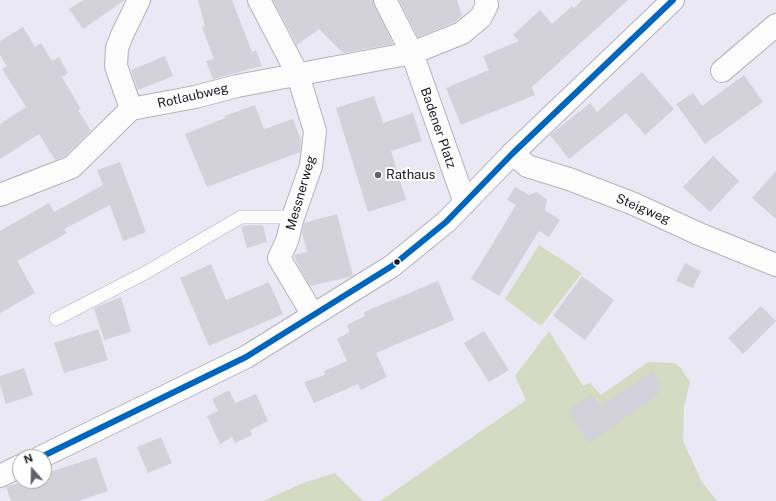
<!DOCTYPE html>
<html>
<head>
<meta charset="utf-8">
<style>
  body { margin:0 }
  #map { position:relative; width:776px; height:501px; overflow:hidden; background:#eae8f4; font-family:"Public Sans",sans-serif }
  canvas { display:block }
  .north { position:absolute; left:12px; top:449px; width:40px; height:40px; box-sizing:border-box; background:#fff; border:1px solid #a3a3a6; border-radius:50%; rotate:340deg; font-size:11px; font-weight:700; line-height:16px; text-align:center; color:#1a1920 }
  .north::after { content:''; display:block; margin:auto; width:14px; height:18px; background:#63616a; clip-path:polygon(50% 0,100% 100%,50% 72%,0 100%) }
</style>
</head>
<body>
<div id="map">
<canvas width="776" height="501"></canvas>
<div class="north">N</div>
</div>
<script>
const ctx = document.querySelector('canvas').getContext('2d');
ctx.lineJoin = 'round';
function fillPath(path, color) {
  ctx.fillStyle = color;
  ctx.fill(path, 'evenodd');
}
function shape(rows) {
  const path = new Path2D();
  for (const r of rows) {
    path.moveTo(r[0], r[1]);
    for (let i = 2; i < r.length; i += 2) path.lineTo(r[i], r[i + 1]);
  }
  return path;
}
function stroke(path, color, width, dash) {
  ctx.strokeStyle = color;
  ctx.lineWidth = width;
  ctx.lineCap = dash ? 'butt' : 'round';
  ctx.setLineDash(dash || []);
  ctx.stroke(path);
}
function label(font, color, halo, rows, align = 'center') {
  ctx.font = font + ' "Public Sans",sans-serif';
  ctx.lineWidth = 4;
  ctx.setLineDash([]);
  ctx.textBaseline = 'middle';
  ctx.strokeStyle = halo;
  ctx.fillStyle = color;
  for (const [text, x, y, turn = 0] of rows) {
    ctx.save();
    ctx.translate(x, y);
    ctx.rotate((+turn || 0) * Math.PI / 180);
    ctx.textAlign = isNaN(turn) ? turn : align;
    if (halo) ctx.strokeText(text, 0, 0);
    ctx.fillText(text, 0, 0);
    ctx.restore();
  }
}
const green = shape([
  [539,245,582,273,541,326,505,299],
  [549,331,583,386,590,383,601,395,648,362,674,363,681,368,690,382,684,407,683,441,702,482,717,501,380,501,526,400,515,376],
  [335,473,363,501,263,501,303,483]
]);
const building = shape([
  [83,0,125,0,83,29,69,9],
  [198,0,232,0,252,52,256,50,262,66,213,79,206,61,214,59,202,27,205,26],
  [273,0,373,0,393,44,343,53,319,29,297,45],
  [399,0,457,0,462,16,455,22,418,37],
  [582,0,628,0,532,87,535,95,461,125,446,88,489,70,483,56,519,41,513,35,540,10,552,24,572,6,574,8],
  [23,27,35,47,41,43,52,61,59,57,68,73,62,77,81,109,78,110,91,131,65,156,55,160,39,134,0,159,0,124,26,107,2,69,7,66,0,55,0,41],
  [165,56,173,76,138,90,131,70],
  [642,72,674,109,645,135,626,113,569,159,550,135,590,103,597,112],
  [744,75,763,102,705,144,676,104,693,93,702,106],
  [374,96,383,123,413,113,422,141,391,151,406,200,368,212,336,108],
  [255,105,264,129,293,119,301,140,300,152,207,187,185,134,225,118,224,116],
  [713,156,739,181,710,212,683,187],
  [120,162,146,232,123,241,110,205,64,229,67,233,17,261,35,293,0,313,0,231,49,203,54,212,103,185,97,170],
  [776,171,776,219,752,198],
  [515,187,529,195,536,192,547,199,545,210,560,220,549,237,539,231,499,296,471,279,516,205,507,200],
  [337,214,353,276,310,286,296,261,294,255,307,252,302,233,304,223],
  [248,225,263,225,267,242,247,248,241,227],
  [685,263,701,271,693,288,676,281],
  [211,264,226,300,269,282,283,314,209,346,180,278],
  [582,276,614,300,585,340,553,316],
  [438,281,454,320,376,353,387,377,361,390,358,384,314,403,304,382,325,375,324,371,347,361,337,339,350,332,347,325,365,316,364,312],
  [121,297,131,332,104,340,94,308],
  [761,306,776,321,743,354,728,338],
  [98,329,108,360,64,373,54,343],
  [484,331,509,370,489,382,464,343],
  [24,368,33,395,6,404,0,385,0,376],
  [652,371,661,384,658,395,589,443,567,411,592,394,600,406],
  [229,390,235,403,256,394,268,421,250,430,252,435,235,443,232,437,220,444,207,416,218,411,212,399],
  [161,437,172,463,148,473,137,447],
  [96,457,108,491,79,501,11,501,6,487,24,481,44,481,44,474]
]);
const service = shape([
  [56,319,145,273,241,217,293,217]
]);
const minor = shape([
  [259,0,298,75,315,131,311,166,293,217,287,241,279,258,313,315],
  [385,0,412,53,465,203],
  [722,71,776,25],
  [131,109,116,66,117,48,122,35,139,0],
  [513,153,527,166,569,179,634,204,699,234,776,265],
  [0,195,72,167,131,109,195,97,237,86,412,53,462,33,481,17,487,5,486,0]
]);
const tertiary = shape([
  [41,457,246,357,392,266,446,222,513,153,673,0],
  [0,476,20,466]
]);
const bus1 = shape([
  [41,457,246,357,392,266,446,222,513,153,673,0]
]);
const markers = [
  [378,175,4,"#63616a"],
  [397,262,3.5,"#1a1920"]
];
const streetNames = [
  ["Rotlaubweg",193,96,-13],
  ["Badener Platz",438,128,71],
  ["Messnerweg",301,193,-74],
  ["Steigweg",643,209,23]
];
const poiNames = [
  ["Rathaus",386,175]
];
fillPath(green, '#d5dac2');
fillPath(building, '#d3d2da');
stroke(service, '#b3b2ba', 14);
stroke(minor, '#b3b2ba', 24);
stroke(tertiary, '#b3b2ba', 24);
stroke(service, '#fcfcfd', 13);
stroke(minor, '#fcfcfd', 22);
stroke(tertiary, '#fcfcfd', 22);
stroke(bus1, '#0065bd', 6);
for (const [x, y, r, color] of markers) {
  const dot = new Path2D();
  dot.arc(x, y, r, 0, 2 * Math.PI);
  ctx.fillStyle = color;
  ctx.fill(dot);
  stroke(dot, '#fff', 1.5);
}
label('13px', '#1a1920', '#fff', streetNames);
label('13px', '#1a1920', '#fff', poiNames, 'left');
</script>
</body>
</html>
